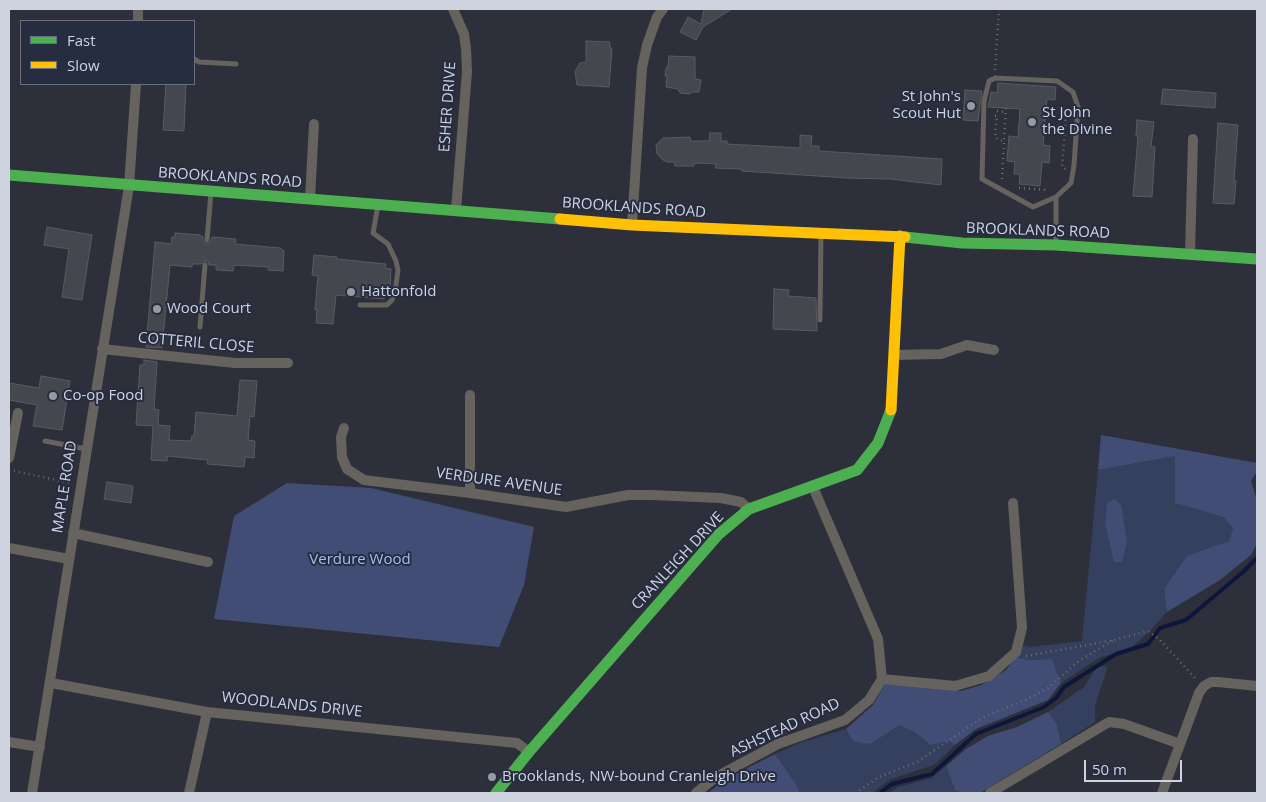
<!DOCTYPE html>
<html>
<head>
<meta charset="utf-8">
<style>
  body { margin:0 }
  #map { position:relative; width:1266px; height:802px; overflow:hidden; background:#2d303a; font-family:"Open Sans",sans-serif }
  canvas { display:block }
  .frame { position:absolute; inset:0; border:10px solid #cfd3df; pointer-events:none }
  .legend { position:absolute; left:20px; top:20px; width:175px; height:65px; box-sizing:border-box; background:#272d40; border:1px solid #6a6f80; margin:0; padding:6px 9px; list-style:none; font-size:15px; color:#cfd3df }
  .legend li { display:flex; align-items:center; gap:10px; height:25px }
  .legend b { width:25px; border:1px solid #6a6f80 }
  .scale { position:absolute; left:1084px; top:760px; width:98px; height:22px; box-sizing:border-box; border:2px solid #cfd3df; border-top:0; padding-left:6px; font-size:15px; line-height:18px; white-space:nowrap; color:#cfd3df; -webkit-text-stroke:4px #272d40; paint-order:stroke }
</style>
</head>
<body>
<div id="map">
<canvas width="1266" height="802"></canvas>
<div class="frame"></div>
<ul class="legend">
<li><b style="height:6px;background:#4caf50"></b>Fast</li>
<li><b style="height:6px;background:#ffc107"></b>Slow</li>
</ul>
<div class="scale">50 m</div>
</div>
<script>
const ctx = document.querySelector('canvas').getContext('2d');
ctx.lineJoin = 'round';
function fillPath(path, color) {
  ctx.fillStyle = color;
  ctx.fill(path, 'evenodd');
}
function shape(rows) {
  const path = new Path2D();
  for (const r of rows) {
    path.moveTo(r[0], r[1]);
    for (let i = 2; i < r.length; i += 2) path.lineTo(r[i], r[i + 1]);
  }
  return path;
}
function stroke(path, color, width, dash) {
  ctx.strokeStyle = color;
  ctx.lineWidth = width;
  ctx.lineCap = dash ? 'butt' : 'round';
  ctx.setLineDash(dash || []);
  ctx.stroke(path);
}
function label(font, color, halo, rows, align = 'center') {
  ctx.font = font + ' "Open Sans",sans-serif';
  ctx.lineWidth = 4;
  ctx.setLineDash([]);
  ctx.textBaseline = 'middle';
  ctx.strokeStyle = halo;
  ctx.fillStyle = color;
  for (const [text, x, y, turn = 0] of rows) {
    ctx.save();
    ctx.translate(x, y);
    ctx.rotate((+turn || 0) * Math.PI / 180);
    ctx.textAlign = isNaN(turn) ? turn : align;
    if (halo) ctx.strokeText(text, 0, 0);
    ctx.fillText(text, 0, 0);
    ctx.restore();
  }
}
const green = shape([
  [1175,456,1175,503,1223,517,1233,528,1229,541,1212,548,1164,589,1167,612,1148,633,1132,647,1099,658,1061,683,1052,659,1028,660,1016,657,1022,645,1031,647,1082,641,1098,470],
  [1108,666,1095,705,1095,722,1061,744,1057,724,1048,712,1084,687,1097,667],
  [899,725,914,732,931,745,949,741,955,745,934,765,891,779,872,793,800,793,796,784,775,754,802,742,846,729,855,742,871,744],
  [946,766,955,790,961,793,889,793,898,787,931,778]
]);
const forest = shape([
  [1101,435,1257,463,1257,471,1251,481,1257,500,1257,543,1251,555,1220,580,1167,612,1164,589,1187,556,1229,541,1233,528,1223,517,1175,503,1175,456,1098,470],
  [287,483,371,488,534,527,524,585,499,647,214,619,234,516],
  [1115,499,1121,505,1127,542,1122,562,1114,562,1105,523,1107,503],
  [1016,657,1028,660,1052,659,1061,683,1048,700,976,729,955,745,949,741,931,745,914,732,899,725,871,744,854,742,846,729,873,705,885,684,900,683,961,691,981,685,1006,670],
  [1048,712,1057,724,1061,744,980,793,961,793,955,790,946,766,966,749,988,736,1017,727],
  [775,754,796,784,800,793,708,793,726,779]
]);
const stream = shape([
  [880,793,892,784,932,774,976,734,1044,707,1056,698,1064,687,1116,654,1148,644,1160,628,1186,620,1243,572,1257,558]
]);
const building = shape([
  [704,9,732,9,703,27,696,40,680,32,688,17,701,24,704,9],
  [586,41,610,42,610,48,612,49,609,87,577,85,575,72,580,63,586,62,586,41],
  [669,56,695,57,695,79,701,80,699,92,692,92,690,94,680,93,678,89,666,87,667,76,665,76,666,68,668,66,669,56],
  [998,83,1056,87,1055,100,1047,99,1043,145,1050,146,1049,163,1042,162,1040,186,1019,184,1020,174,1014,174,1015,162,1007,161,1009,136,1018,137,1020,109,988,107,991,92,997,93,998,83],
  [166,84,186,84,184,131,163,130,166,84],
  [1163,89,1216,93,1215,108,1161,104,1163,89],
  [965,90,982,91,978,121,963,120,965,90],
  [1137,120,1154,122,1151,147,1155,147,1152,197,1133,196,1138,136,1136,136,1137,120],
  [1218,123,1238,125,1234,181,1236,181,1234,204,1213,203,1218,123],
  [710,133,721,133,721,141,727,141,727,144,800,148,800,135,812,136,811,146,819,146,819,151,942,159,941,185,890,179,847,178,742,171,742,169,715,168,716,164,694,163,694,166,675,166,674,162,667,162,663,160,657,154,656,145,663,138,690,137,691,141,709,141,710,133],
  [47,227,92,235,82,300,62,297,69,249,44,245,47,227],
  [175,233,200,235,203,237,203,241,206,244,210,243,212,237,236,239,235,244,280,248,284,251,283,271,268,270,268,267,234,265,233,271,216,270,216,265,209,265,208,262,205,261,201,264,192,264,192,267,170,265,162,348,146,347,155,242,171,244,172,237,175,237,175,233],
  [314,255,337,257,337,259,386,264,385,268,391,269,390,288,385,288,384,299,336,295,333,324,316,323,317,310,315,310,318,276,312,275,314,255],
  [774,289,789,290,788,296,816,298,817,331,773,329,774,289],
  [144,360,157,362,154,409,159,410,158,425,170,426,169,440,191,441,192,436,194,436,196,412,237,416,240,380,257,381,254,417,250,416,248,440,255,441,254,458,245,457,244,467,207,464,208,460,167,456,167,461,151,460,153,426,136,425,140,365,144,365,144,360],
  [41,376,70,381,62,430,33,426,37,405,9,400,9,383,39,388,41,376],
  [107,482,133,486,131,503,104,499,107,482]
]);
const path = shape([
  [995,70,999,9],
  [997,111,1006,112],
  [995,116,997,116,995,136,998,140,1004,141],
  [1065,169,1062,167,1066,114,1068,113],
  [1002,179,1006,106],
  [1019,188,1049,190],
  [9,470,71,483],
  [1026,656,1114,640,1148,631,1159,639,1197,680],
  [855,793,881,776,917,762,982,718,1027,699,1048,688,1080,660,1114,640]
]);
const lane = shape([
  [194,59,199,62,236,64],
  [995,78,1057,81,1073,92,1078,107,1074,165,1071,183,1056,197,1033,207,982,179,984,101,989,81,995,78],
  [1056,197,1056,244],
  [207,240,211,192],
  [360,305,387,305,392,300,395,292,398,270,396,261,388,244,373,233,378,205],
  [820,320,821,234],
  [200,327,205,265],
  [45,441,86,449]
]);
const street = shape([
  [453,9,464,34,466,49,467,72,456,210],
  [138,21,138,9],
  [310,199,314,124],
  [632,225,642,68,647,45,657,17,663,9],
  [1190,254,1193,139],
  [102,349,235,363,288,363],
  [894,355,941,354,967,345,994,350],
  [344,428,341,437,342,457,347,469,364,480,470,493,566,507,628,495,651,495,721,498,741,502,749,509],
  [9,458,18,413],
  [470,493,470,395],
  [73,533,208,562],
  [9,548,69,559],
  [882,679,955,686,989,676,1016,652,1022,628,1013,503],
  [51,683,207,712,517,743,529,752],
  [9,742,40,747],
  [32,793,129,186,136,84],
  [189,793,207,712],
  [696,793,716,777,778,744,845,720,869,700,882,679,878,639,813,487],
  [990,793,1109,722,1124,724,1180,744],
  [1162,793,1199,693,1204,686,1211,682,1218,682,1257,686]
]);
const fast = shape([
  [9,175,560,219],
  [905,237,962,243,1056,245,1257,259],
  [496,793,529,752,719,534,749,509,857,470,878,443,891,410]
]);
const slow = shape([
  [560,219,632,225,905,237],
  [891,410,900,236]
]);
const markers = [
  [971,106,5,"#969aa5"],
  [1032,122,5,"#969aa5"],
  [351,292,5,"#969aa5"],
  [157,309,5,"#969aa5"],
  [53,396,5,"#969aa5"],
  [492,777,5,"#969aa5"]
];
const poiNames = [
  ["St John's",961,97,"right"],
  ["Scout Hut",961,114,"right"],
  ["St John",1042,113],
  ["the Divine",1042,130],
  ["Hattonfold",361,292],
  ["Wood Court",167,309],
  ["Co-op Food",63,396],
  ["Brooklands, NW-bound Cranleigh Drive",502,777]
];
const streetNames = [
  ["ESHER DRIVE",448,107,-86],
  ["BROOKLANDS ROAD",230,178,4],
  ["BROOKLANDS ROAD",634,208,4],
  ["BROOKLANDS ROAD",1038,231,2],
  ["COTTERIL CLOSE",196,343,5],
  ["VERDURE AVENUE",499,482,8],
  ["MAPLE ROAD",65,487,-81],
  ["CRANLEIGH DRIVE",678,561,-47],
  ["WOODLANDS DRIVE",292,705,6],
  ["ASHSTEAD ROAD",785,728,-25]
];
const parkNames = [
  ["Verdure Wood",360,560]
];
fillPath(green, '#35405e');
fillPath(forest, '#414d75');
stroke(stream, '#0e173b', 4);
fillPath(building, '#45474f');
stroke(building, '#585b63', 1);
stroke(path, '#6e6d6d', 2.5, [1, 4]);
stroke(lane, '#66625e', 5);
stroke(street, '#66625e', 10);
stroke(fast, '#4caf50', 11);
stroke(slow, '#ffc107', 11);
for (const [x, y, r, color] of markers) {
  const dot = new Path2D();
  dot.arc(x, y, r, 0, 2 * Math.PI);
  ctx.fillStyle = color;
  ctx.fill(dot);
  stroke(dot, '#272d40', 2);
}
label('15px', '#cfd3df', '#272d40', poiNames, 'left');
label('15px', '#cfd3df', '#272d40', streetNames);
label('15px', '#a8bcf5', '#272d40', parkNames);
</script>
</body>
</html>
